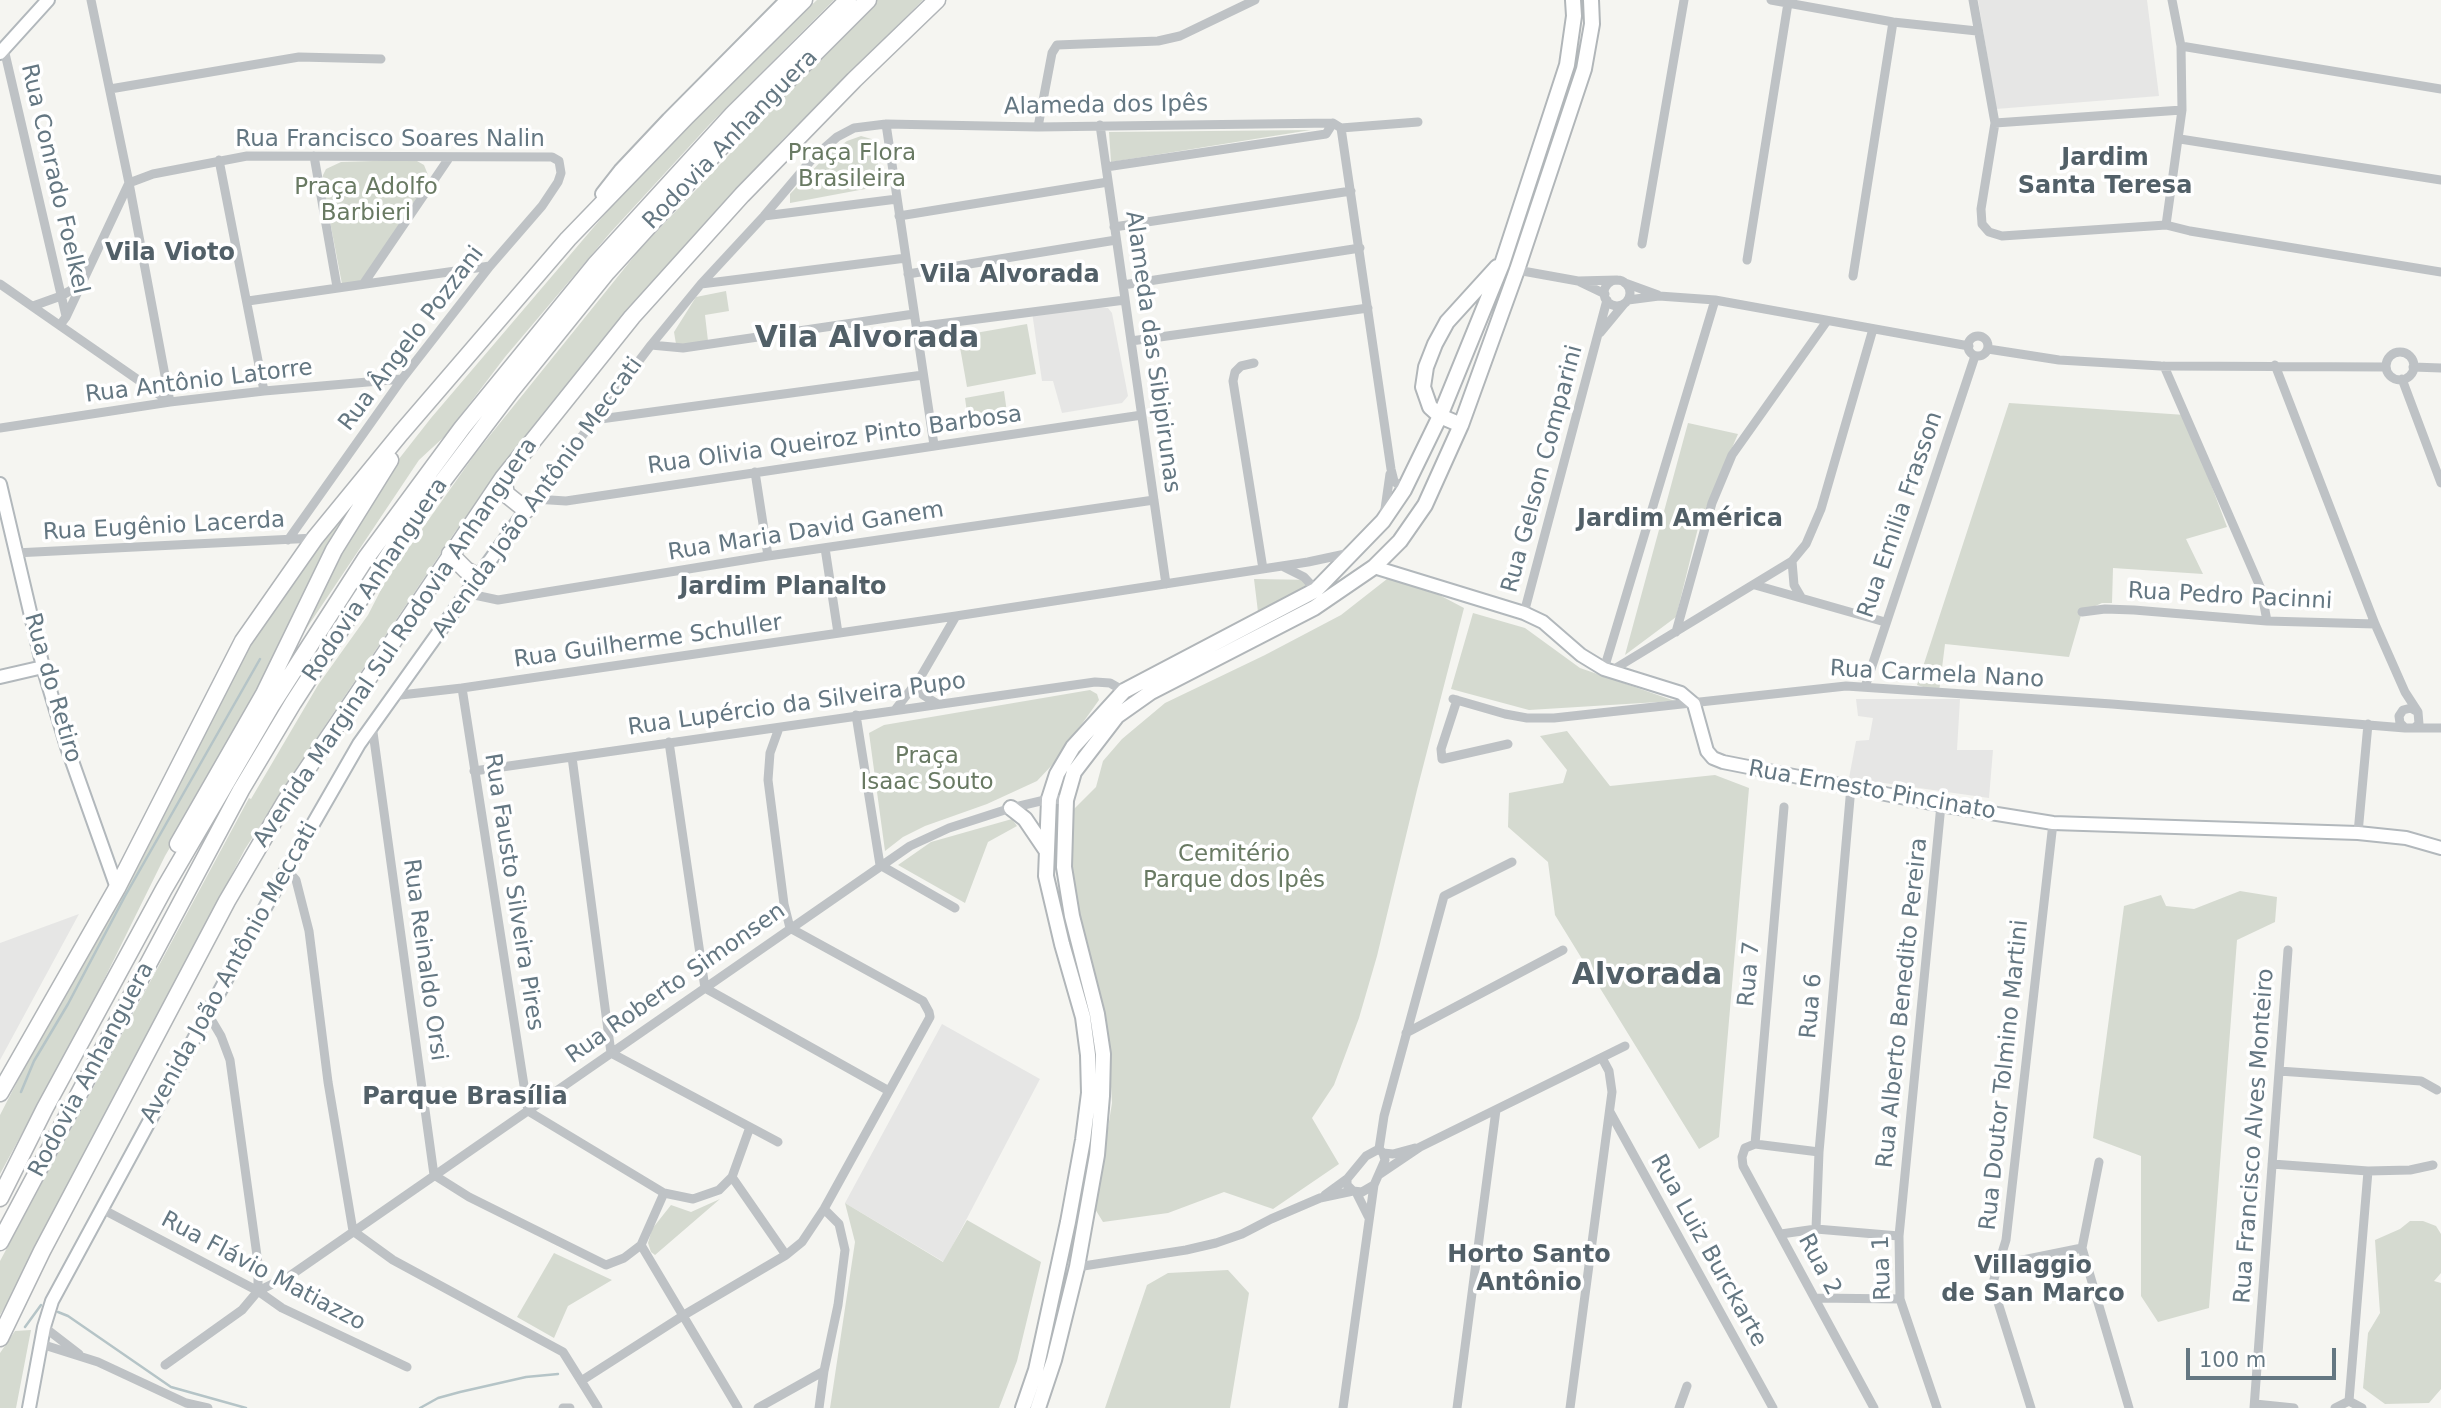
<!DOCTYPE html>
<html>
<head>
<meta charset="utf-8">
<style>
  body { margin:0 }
  #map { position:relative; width:2441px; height:1408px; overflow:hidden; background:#f5f5f1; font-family:"DejaVu Sans",sans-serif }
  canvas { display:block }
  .scale { position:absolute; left:2186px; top:1348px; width:150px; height:32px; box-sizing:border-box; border:4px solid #647782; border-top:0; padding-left:9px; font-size:21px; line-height:24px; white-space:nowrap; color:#647782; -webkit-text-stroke:5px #fff; paint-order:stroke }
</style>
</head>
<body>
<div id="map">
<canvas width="2441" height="1408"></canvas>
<div class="scale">100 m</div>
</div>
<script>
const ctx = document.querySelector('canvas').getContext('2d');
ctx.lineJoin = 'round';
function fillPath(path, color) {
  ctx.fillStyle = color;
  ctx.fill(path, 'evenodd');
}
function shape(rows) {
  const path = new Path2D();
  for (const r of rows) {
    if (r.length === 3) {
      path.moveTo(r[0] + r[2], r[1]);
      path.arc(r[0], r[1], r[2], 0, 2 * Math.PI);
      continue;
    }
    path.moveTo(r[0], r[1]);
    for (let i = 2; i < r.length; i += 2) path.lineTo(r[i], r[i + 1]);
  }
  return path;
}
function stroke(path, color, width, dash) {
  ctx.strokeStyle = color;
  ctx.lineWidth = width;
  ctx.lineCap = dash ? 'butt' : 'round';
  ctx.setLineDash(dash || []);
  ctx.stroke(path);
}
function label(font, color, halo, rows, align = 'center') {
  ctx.font = font + ' "DejaVu Sans",sans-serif';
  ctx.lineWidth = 7;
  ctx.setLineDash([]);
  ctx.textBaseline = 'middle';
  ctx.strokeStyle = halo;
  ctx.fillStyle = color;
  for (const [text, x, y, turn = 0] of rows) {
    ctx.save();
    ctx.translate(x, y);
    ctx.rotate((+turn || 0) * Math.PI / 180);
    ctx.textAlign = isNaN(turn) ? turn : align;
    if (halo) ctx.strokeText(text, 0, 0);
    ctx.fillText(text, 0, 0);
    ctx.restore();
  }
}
const built = shape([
  [1978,0,2147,0,2159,96,1996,109],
  [1098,307,1108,308,1112,313,1128,396,1122,403,1062,413,1053,381,1042,381,1032,312],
  [1856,699,1960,699,1957,750,1993,750,1989,798,1849,778,1856,741,1869,740,1873,718,1858,716],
  [79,914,0,1060,0,943],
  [942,1024,1040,1079,944,1262,845,1203]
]);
const green = shape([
  [817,0,834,0,710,124,610,233,505,357,445,436,419,460,300,638,351,530,384,478,431,418,616,201,758,55],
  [877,0,923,0,783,139,630,306,455,532,334,712,245,849,17,1287,0,1315,0,1261,249,798,251,799,318,685,368,615,386,580,475,454,640,249,762,120,795,80],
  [1311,130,1111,162,1109,132],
  [861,136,875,140,881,186,790,203,790,194,826,156,847,141],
  [404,160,417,161,424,165,428,175,427,182,362,281,342,284,322,180,323,175,326,169,341,162],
  [726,291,729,311,705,315,708,341,681,345,676,344,674,332,696,297],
  [1027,324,1036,374,967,387,958,336],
  [1004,391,1008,420,969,427,965,398],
  [2009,403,2185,415,2227,527,2186,539,2203,574,2113,568,2112,603,2102,603,2082,612,2069,657,1945,644,1939,692,1917,685],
  [1688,423,1738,434,1699,524,1676,617,1625,655],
  [343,515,345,517,280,657,165,856,92,1004,0,1174,0,1115,33,1051,111,914,149,836,249,646,289,583],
  [1254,579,1316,580,1258,612],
  [1387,579,1426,588,1464,608,1417,790,1377,956,1359,1018,1334,1085,1312,1118,1339,1164,1273,1209,1224,1192,1168,1213,1103,1222,1095,1209,1112,1103,1109,1055,1070,871,1070,833,1074,809,1096,787,1103,761,1122,739,1165,703,1265,655,1341,615],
  [1473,613,1525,628,1580,668,1675,701,1529,710,1451,689],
  [1090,690,1097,694,1099,700,1054,763,1037,781,987,804,925,826,903,837,885,851,869,733,884,725],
  [1567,731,1610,786,1715,775,1749,788,1719,1137,1699,1149,1555,915,1548,862,1508,827,1509,793,1563,783,1567,770,1540,736],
  [1012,819,1017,826,988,842,965,903,898,865,931,842],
  [2240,891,2277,897,2275,922,2237,940,2209,1308,2158,1322,2141,1296,2141,1156,2093,1138,2124,906,2161,895,2166,906,2194,909],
  [720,1199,655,1255,651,1252,648,1243,652,1229,671,1205,691,1212],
  [845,1203,943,1262,967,1220,1041,1262,1017,1361,999,1408,830,1408,855,1242],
  [2410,1221,2423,1221,2436,1226,2441,1234,2441,1273,2434,1281,2441,1283,2441,1389,2429,1403,2385,1404,2363,1388,2368,1333,2380,1313,2375,1240,2400,1229],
  [554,1253,612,1280,568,1306,554,1338,517,1317],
  [1228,1270,1249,1293,1230,1408,1105,1408,1147,1285,1168,1273],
  [31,1330,16,1408,0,1408,0,1353,15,1331]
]);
const stream = shape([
  [21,1092,34,1061,68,1004,125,896,260,659],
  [58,1312,68,1316,171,1387,246,1408],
  [25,1327,41,1305],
  [420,1408,438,1398,460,1392,526,1377,558,1374]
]);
const street = shape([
  [91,0,129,183,170,402],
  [1771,0,1893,22,1977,31],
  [1973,0,1995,123,1981,209,1982,224,1989,232,2002,236,2166,225,2190,231,2441,272],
  [2181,46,2441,89],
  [4,49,66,316],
  [110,89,299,57,381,59],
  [1995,123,2182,110],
  [886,124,934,445],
  [1100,125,1166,584],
  [1038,127,1052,53,1057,45,1158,41,1180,36,1255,0],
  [1341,128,1391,469,1394,481,1404,490],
  [2180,139,2441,180],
  [314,156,337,287],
  [219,160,264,391],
  [1106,167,1326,134,1333,123],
  [764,216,897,199],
  [899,216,1108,182],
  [2166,225,2182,110,2181,46,2172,0],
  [1114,227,1351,191],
  [1642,244,1684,0],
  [1747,260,1788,3],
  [1517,270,1578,281,1617,280],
  [908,274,1116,240],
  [1853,276,1893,22],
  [1617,293,13],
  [1580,282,1605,294],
  [364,283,449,158],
  [1625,283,1658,295],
  [0,284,170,402],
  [701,284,906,258],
  [1123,285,1360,248],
  [1628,300,1659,296,1715,300,1969,346],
  [248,301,490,266],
  [33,306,61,296,80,285],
  [60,325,66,317,129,183,153,174,247,156,552,157,559,161,561,173,558,182,542,206,490,266,402,379,288,540],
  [916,327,1125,300],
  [1600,333,1624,304],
  [1978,346,10],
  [1131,341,1368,308],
  [651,345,683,348,914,314],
  [1988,349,2059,360,2161,366,2386,367],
  [2400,366,14],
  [1254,363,1241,366,1235,372,1233,381,1263,569],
  [2275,365,2375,624,2405,692,2418,712],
  [2164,366,2261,589,2267,621],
  [2413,367,2441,368],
  [2402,379,2441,483],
  [593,420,923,375],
  [0,428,170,402,264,391,402,379],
  [755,472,768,556],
  [534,499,566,501,1142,415],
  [526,510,651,345,701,284,764,216,813,158,837,137,854,128,886,124,1038,127,1333,123,1341,128,1418,122],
  [1384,516,1390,474],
  [825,548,838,633],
  [15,553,315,538],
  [1792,561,1794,585,1801,597],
  [1284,567,1304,577,1316,590],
  [1755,585,1885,622],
  [465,593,498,600,768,556,1154,500],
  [2082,612,2105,609,2134,610,2267,621,2375,624],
  [1524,613,1607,300],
  [1676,632,1712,503,1732,455,1827,321],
  [1604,669,1715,300],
  [1611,671,1792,561,1806,544,1821,509,1873,329],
  [920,678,923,695,936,703],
  [1865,687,1975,356],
  [462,688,528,1111,664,1193,693,1199,719,1190,732,1177,750,1127],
  [392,696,462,688,956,616,1308,562,1350,553],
  [1453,699,1505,714,1527,718,1554,718,1846,686,2112,704,2405,728],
  [1457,700,1441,749,1442,759,1508,744],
  [895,710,920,678,956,616],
  [856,715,880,865],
  [372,725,434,1175,469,1197,606,1265,624,1258,641,1245,664,1193],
  [2414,728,2419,724,2418,712,2411,708,2403,710,2399,716,2400,723,2405,728,2441,728],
  [669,742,705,988,889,1091],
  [572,757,611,1053,778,1142],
  [474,771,1095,682,1110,683,1124,691],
  [2358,833,2368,724],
  [880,865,955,908],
  [286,869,296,880,309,931,328,1082,353,1231,393,1260,563,1352,598,1408],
  [208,1014,221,1036,230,1060,258,1263,258,1291],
  [1406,1033,1563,950],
  [2279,1071,2421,1081,2437,1090],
  [1610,1112,1773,1408],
  [1755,1144,1784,807],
  [1379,1149,1384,1116,1444,896,1512,862],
  [1379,1149,1383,1153,1385,1160,1374,1185,1362,1192,1353,1191,1347,1185,1347,1179,1366,1156,1379,1149],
  [1819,1152,1755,1144,1745,1148,1742,1157,1743,1166,1874,1408],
  [1383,1153,1393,1154,1415,1148],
  [2099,1162,2082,1248,2129,1408],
  [2272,1164,2368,1171,2410,1170,2433,1165],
  [1380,1174,1420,1147,1625,1046],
  [732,1177,786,1255],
  [1356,1192,1368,1216],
  [1325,1195,1347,1179],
  [102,1209,258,1291,282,1308,407,1367],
  [1816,1229,1819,1152,1851,787],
  [1781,1234,1816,1229,1899,1236],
  [641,1245,738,1408],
  [1998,1265,2082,1248],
  [1077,1267,1186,1250,1216,1243,1242,1234,1271,1219,1320,1198,1353,1191],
  [1815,1298,1900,1299],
  [44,1327,79,1354],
  [41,1344,98,1362,186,1403,208,1408],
  [165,1365,242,1310,258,1291,291,1275,910,846,949,828,1011,808,1049,799,1066,800],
  [581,1381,684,1315,786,1255,802,1242,824,1209,930,1017,929,1012,923,1001,790,928,784,904,768,780,770,753,779,728],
  [2349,1401,2368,1171],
  [2255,1404,2294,1408],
  [563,1408,570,1408],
  [758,1408,824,1371],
  [819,1408,824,1371,838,1305,845,1250,839,1224,824,1209],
  [1343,1408,1374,1185],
  [1457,1408,1496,1110],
  [1570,1408,1612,1092,1609,1071,1602,1058],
  [1679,1408,1687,1386],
  [1937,1408,1900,1299,1899,1236,1941,805],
  [2031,1408,1995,1293,1994,1279,2006,1240,2053,823],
  [2254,1408,2288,950],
  [2335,1408,2349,1401,2362,1408]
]);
const secondary = shape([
  [0,53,48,0],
  [0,484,43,667,67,747,117,888],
  [1374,567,1524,613,1543,622,1581,655,1604,669,1681,693,1694,704,1707,751,1713,758,1723,762,1941,805,2053,823,2358,833,2406,838,2441,848],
  [0,677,43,667],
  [29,1408,44,1327,52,1301,267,904,359,744,526,510]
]);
const primary = shape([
  [603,194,621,171,669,120,788,0],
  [1461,425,1440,416,1430,407,1423,387,1426,367,1435,344,1447,322,1497,267],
  [1011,808,1025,819,1046,850],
  [1023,1408,1036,1370,1068,1222,1083,1140,1089,1093,1088,1055,1083,1017,1062,944,1046,876,1049,799,1057,774,1073,747,1124,691,1316,590,1383,521,1404,490,1440,416,1502,264,1567,65,1574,16,1573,0],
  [1038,1408,1054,1360,1077,1267,1097,1155,1102,1096,1103,1054,1097,1014,1072,916,1064,867,1066,800,1074,772,1117,716,1151,692,1314,608,1374,567,1400,541,1425,505,1461,425,1517,270,1584,69,1592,24,1591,0]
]);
const highway = shape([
  [503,478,506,494,526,510],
  [450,554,466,570,477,576],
  [178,844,264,694,334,550,390,460],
  [0,1093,117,888,243,641,315,538,401,433,568,239,686,117,804,0],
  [0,1198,45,1108,164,889,271,706,366,558,462,428,595,265,733,114,848,0],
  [0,1242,241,790,293,703,399,539,511,391,607,272,716,152,868,0],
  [0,1338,42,1251,227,901,285,802,503,478,632,317,742,195,854,80,937,0]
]);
const streetNames = [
  ["Alameda dos Ipês",1106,106,-1],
  ["Rua Francisco Soares Nalin",390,140],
  ["Rodovia Anhanguera",731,140,-46],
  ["Rua Conrado Foelkel",54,179,77],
  ["Rua Ângelo Pozzani",412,339,-53],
  ["Alameda das Sibipirunas",1152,352,82],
  ["Rua Antônio Latorre",199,382,-7],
  ["Rua Olivia Queiroz Pinto Barbosa",835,441,-8],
  ["Rua Gelson Comparini",1543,469,-75],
  ["Avenida João Antônio Meccati",538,498,-54],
  ["Rua Emilia Frasson",1901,515,-71],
  ["Rua Eugênio Lacerda",164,527,-3],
  ["Rua Maria David Ganem",806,532,-9],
  ["Rodovia Anhanguera",376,580,-56],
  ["Rua Pedro Pacinni",2230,597,3],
  ["Rua Guilherme Schuller",648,642,-8],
  ["Avenida Marginal Sul Rodovia Anhanguera",396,643,-56],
  ["Rua Carmela Nano",1937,675,3],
  ["Rua do Retiro",52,688,74],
  ["Rua Lupércio da Silveira Pupo",797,705,-8],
  ["Rua Ernesto Pincinato",1872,791,10],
  ["Rua Fausto Silveira Pires",513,892,81],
  ["Rua Reinaldo Orsi",424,960,82],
  ["Avenida João Antônio Meccati",230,973,-61],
  ["Rua 7",1750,974,-85],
  ["Rua Roberto Simonsen",676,984,-35],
  ["Rua Alberto Benedito Pereira",1903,1003,-84],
  ["Rua 6",1812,1006,-85],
  ["Rodovia Anhanguera",92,1070,-62],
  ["Rua Doutor Tolmino Martini",2005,1075,-84],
  ["Rua Francisco Alves Monteiro",2255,1136,-86],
  ["Rua Luiz Burckarte",1708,1251,61],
  ["Rua 2",1819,1265,62],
  ["Rua 1",1883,1268,-92],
  ["Rua Flávio Matiazzo",263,1272,28]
];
const parkNames = [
  ["Praça Flora",852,154],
  ["Brasileira",852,180],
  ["Praça Adolfo",366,188],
  ["Barbieri",366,214],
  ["Praça",927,757],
  ["Isaac Souto",927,783],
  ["Cemitério",1234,855],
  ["Parque dos Ipês",1234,881]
];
const neighbourhoodNames = [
  ["Jardim",2105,159],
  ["Santa Teresa",2105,187],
  ["Vila Vioto",170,254],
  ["Vila Alvorada",1010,276],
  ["Jardim América",1680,520],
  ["Jardim Planalto",783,588],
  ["Parque Brasília",465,1098],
  ["Horto Santo",1529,1256],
  ["Antônio",1529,1284],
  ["Villaggio",2033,1267],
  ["de San Marco",2033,1295]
];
const districtNames = [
  ["Vila Alvorada",867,339],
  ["Alvorada",1647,976]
];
fillPath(built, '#e6e6e5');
fillPath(green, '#d5dad0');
stroke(stream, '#b5c4c7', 2.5);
stroke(secondary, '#b2b8bc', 16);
stroke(primary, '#b1b6b9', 18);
stroke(highway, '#b1b5b8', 19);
stroke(street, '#bec2c5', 9);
stroke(secondary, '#fff', 12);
stroke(primary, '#fff', 14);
stroke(highway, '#fff', 16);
label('23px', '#647782', '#fff', streetNames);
label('23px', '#697a63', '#fff', parkNames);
label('bold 24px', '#526068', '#fff', neighbourhoodNames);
label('bold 30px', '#526068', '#fff', districtNames);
</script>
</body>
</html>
